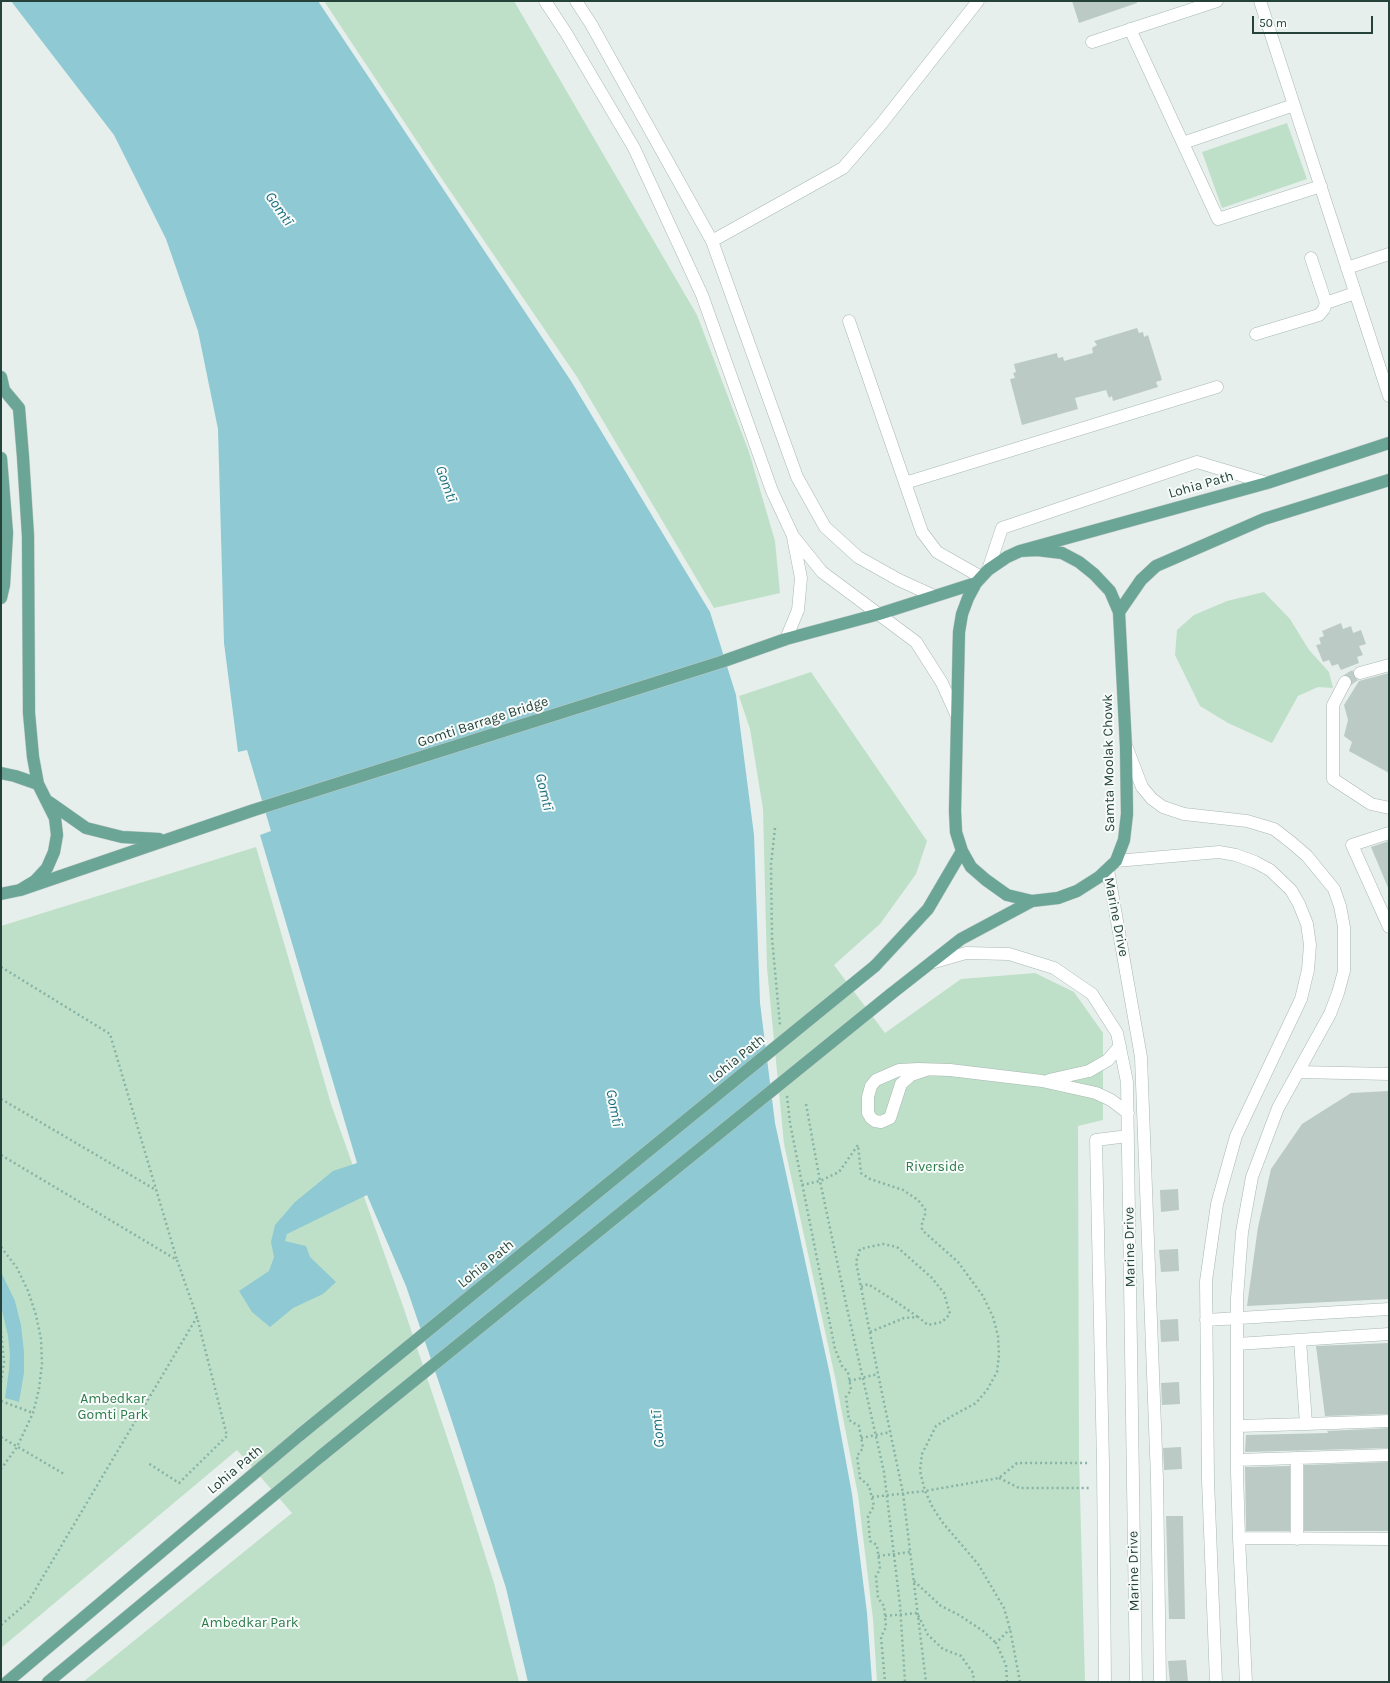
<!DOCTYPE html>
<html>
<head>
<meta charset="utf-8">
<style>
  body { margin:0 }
  #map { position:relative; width:1390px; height:1683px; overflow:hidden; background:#e6efeb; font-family:Karla,sans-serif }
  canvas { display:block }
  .frame { position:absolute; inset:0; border:2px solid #24423a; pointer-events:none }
  .scale { position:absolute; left:1252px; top:16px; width:121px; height:18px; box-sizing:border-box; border:2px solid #24423a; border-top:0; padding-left:5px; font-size:12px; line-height:14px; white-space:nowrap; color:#24423a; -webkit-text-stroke:3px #f7fbf9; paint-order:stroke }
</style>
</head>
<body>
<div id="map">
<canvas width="1390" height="1683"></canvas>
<div class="frame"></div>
<div class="scale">50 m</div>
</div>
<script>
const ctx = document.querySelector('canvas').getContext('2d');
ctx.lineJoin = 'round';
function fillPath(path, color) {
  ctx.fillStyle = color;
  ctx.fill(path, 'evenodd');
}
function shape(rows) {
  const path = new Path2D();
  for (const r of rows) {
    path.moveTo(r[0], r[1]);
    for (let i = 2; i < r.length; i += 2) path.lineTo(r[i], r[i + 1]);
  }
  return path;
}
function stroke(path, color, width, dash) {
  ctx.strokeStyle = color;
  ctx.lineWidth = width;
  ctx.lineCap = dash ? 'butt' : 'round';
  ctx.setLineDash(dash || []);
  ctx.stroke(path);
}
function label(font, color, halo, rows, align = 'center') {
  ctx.font = font + ' Karla,sans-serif';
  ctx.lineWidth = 4;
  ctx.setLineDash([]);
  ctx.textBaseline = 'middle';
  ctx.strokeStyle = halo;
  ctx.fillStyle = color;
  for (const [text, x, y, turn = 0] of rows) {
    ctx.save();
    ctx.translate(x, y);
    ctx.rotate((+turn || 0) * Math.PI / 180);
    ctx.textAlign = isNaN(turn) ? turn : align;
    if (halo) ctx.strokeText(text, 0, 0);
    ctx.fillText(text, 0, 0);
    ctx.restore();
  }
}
const green = shape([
  [324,1,514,1,697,315,749,452,775,541,780,593,714,608,577,377,444,182],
  [1287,123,1307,179,1222,208,1202,152],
  [1264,592,1290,619,1309,650,1329,672,1333,688,1318,687,1298,696,1272,743,1228,723,1200,706,1175,655,1177,630,1194,615,1227,601],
  [811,672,927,841,916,874,880,924,834,965,885,1033,961,979,1035,973,1074,992,1103,1033,1103,1120,1078,1126,1079,1455,1085,1682,877,1682,873,1619,858,1495,835,1377,784,1144,767,968,763,809,750,729,739,696],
  [256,847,331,1104,404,1309,460,1476,494,1583,519,1682,83,1682,292,1513,237,1450,1,1648,1,926]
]);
const water = shape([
  [11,1,318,1,571,381,710,612,736,695,754,835,760,1003,775,1123,830,1375,852,1494,867,1613,872,1682,528,1682,506,1588,450,1415,406,1286,367,1195,287,1234,285,1241,306,1246,310,1257,336,1282,323,1294,293,1308,270,1327,252,1312,239,1291,269,1271,274,1257,271,1242,275,1225,295,1202,333,1171,357,1163,260,835,271,831,247,750,238,752,224,643,218,429,198,331,166,239,114,135],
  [1,1272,15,1301,21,1325,24,1352,24,1373,19,1402,5,1398,9,1370,10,1355,8,1336,1,1306]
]);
const building = shape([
  [1072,1,1137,1,1137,3,1079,23],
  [1137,328,1139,333,1143,332,1144,337,1148,335,1162,380,1156,382,1158,387,1113,401,1112,396,1109,398,1106,390,1075,398,1078,409,1022,425,1010,379,1015,378,1013,373,1016,372,1014,364,1057,353,1058,358,1063,357,1064,361,1093,353,1092,348,1097,345,1094,341],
  [1341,623,1343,629,1351,626,1353,633,1361,630,1366,644,1359,646,1363,655,1357,657,1359,663,1341,670,1338,664,1332,666,1329,660,1323,662,1316,645,1321,644,1319,638,1324,636,1322,631],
  [1389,673,1389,773,1349,751,1352,742,1344,736,1348,720,1344,705,1359,681],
  [1389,841,1389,890,1371,847],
  [1389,1091,1389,1299,1247,1306,1258,1227,1271,1169,1302,1124,1351,1093],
  [1178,1189,1179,1210,1161,1212,1160,1190],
  [1178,1249,1179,1271,1161,1272,1159,1250],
  [1178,1319,1179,1341,1161,1342,1160,1320],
  [1389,1343,1389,1414,1325,1416,1316,1346],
  [1179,1382,1180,1404,1162,1405,1161,1383],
  [1389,1428,1389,1448,1245,1452,1246,1435,1328,1433,1327,1431],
  [1181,1447,1182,1469,1164,1470,1163,1448],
  [1389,1462,1389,1531,1304,1531,1304,1465],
  [1290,1466,1290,1531,1246,1531,1245,1467],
  [1166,1516,1183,1516,1185,1619,1169,1619],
  [1186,1660,1188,1682,1170,1682,1168,1661]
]);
const minorTunnel = shape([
  [1345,682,1352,677,1360,673]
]);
const path = shape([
  [775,828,771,864,772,938,780,1025],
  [1,967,110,1034,177,1260],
  [787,1096,790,1123,835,1349,842,1366,848,1372,851,1390,846,1397,849,1420,859,1426,863,1448,857,1456,860,1478,869,1486,874,1506,868,1516,870,1541,877,1545,880,1569,876,1576,878,1598,884,1606,886,1627,881,1637,885,1682],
  [1,1099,156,1190],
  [806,1104,820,1181,839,1172,858,1145,861,1173,870,1179,903,1190,918,1200,925,1209,925,1216,922,1222,922,1230,958,1262,983,1296,993,1317,998,1336,999,1355,997,1372,987,1390,976,1403,952,1416,936,1426,922,1454,920,1471,925,1491,933,1508,943,1523,978,1564,1004,1608,1010,1629,1020,1682],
  [1,1155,177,1260,197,1317],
  [802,1185,820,1181,847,1308,884,1472,900,1605,905,1682],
  [1,1247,17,1268,28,1291,36,1315,41,1339,42,1364,39,1389,33,1413,17,1447,1,1469],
  [861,1287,868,1284,895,1301,918,1317],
  [1,1331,4,1362,1,1383],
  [870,1332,904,1318,918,1317,928,1325,942,1322,950,1314,944,1293,931,1277,897,1247,883,1244,860,1249,856,1262,878,1374,903,1493,926,1682],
  [849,1381,878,1374],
  [1,1401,33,1413],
  [1,1437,64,1474],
  [861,1438,891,1432],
  [999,1478,1019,1488,1090,1488],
  [872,1497,925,1491,999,1478,1017,1463,1090,1463],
  [878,1556,910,1552],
  [914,1581,941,1606,959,1615,983,1631,996,1643],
  [885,1616,917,1613,928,1635,943,1649,961,1656,973,1673,974,1682],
  [1,1625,28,1602,197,1317,227,1436,179,1483,148,1463],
  [1007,1682,1006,1665,996,1643,1010,1629]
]);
const minor = shape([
  [545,1,566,33,634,148,702,295,772,491,793,536,822,572,916,642,942,683,956,714],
  [576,1,591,24,712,241,797,477,825,527,858,557,899,580,934,596],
  [1260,1,1389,396],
  [1130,29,1218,219,1321,186],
  [1092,42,1217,1],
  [1183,143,1294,105],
  [712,241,843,168,882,123,978,1],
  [1311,258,1326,303],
  [1347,268,1389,254],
  [849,321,922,532,937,552,981,577],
  [1256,334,1319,315,1324,309,1326,303,1355,293],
  [905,483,1217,387],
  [988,570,1002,528,1197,462,1267,483],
  [786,639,798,610,801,578,793,537],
  [1360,673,1389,665],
  [1345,682,1333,705,1333,779,1371,804,1389,808],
  [1127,748,1142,787,1152,799,1163,807,1184,814,1247,821,1274,829,1292,843,1307,856,1334,889,1340,906,1344,927,1344,971,1338,993,1330,1014,1278,1108,1252,1177,1242,1232,1237,1298,1237,1472,1239,1538,1246,1682],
  [1389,833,1352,845,1389,927],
  [1116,861,1219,852,1236,855,1255,862,1270,870,1291,890,1299,904,1307,924,1310,945,1308,970,1301,999,1236,1136,1217,1204,1206,1281,1208,1480,1216,1682],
  [1108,870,1141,1057,1157,1479,1160,1682],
  [931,963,966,953,1009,954,1054,968,1092,994,1117,1033,1127,1082,1136,1682],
  [926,1070,911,1075,901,1084,890,1118,881,1122,875,1121,871,1118,868,1113,868,1097,871,1086,876,1080,899,1070,918,1069,950,1070,1042,1081,1096,1093,1111,1100,1128,1113],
  [1298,1072,1389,1074],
  [1049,1080,1089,1071,1108,1060,1120,1046],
  [1206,1320,1389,1309],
  [1237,1344,1389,1334],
  [1306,1424,1389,1421],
  [1238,1426,1306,1424,1300,1340],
  [1237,1460,1389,1455],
  [1239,1538,1389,1539],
  [1297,1539,1297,1458],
  [1105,1682,1103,1463,1096,1140,1128,1136]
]);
const major = shape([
  [1,377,4,390,19,408,23,457,28,536,29,713,33,757,38,784,55,818,57,835,54,852,47,868,35,881,20,890,1,894],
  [1,458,7,533,4,585,1,598],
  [1020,551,1037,550,1062,553,1079,562,1094,574,1110,591,1119,612,1126,747,1127,814,1124,840,1116,861,1099,877,1077,891,1058,898,1032,901,1007,895,986,880,971,867,962,851,956,832,955,811,959,632,962,614,968,598,976,583,988,570,1007,557,1020,551,1267,483,1389,443],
  [1119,612,1141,580,1156,566,1264,519,1389,480],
  [1,773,15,776,38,784],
  [49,802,86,828,122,837,159,839],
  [20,890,254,810,721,662,786,639,879,614,976,583],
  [875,966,928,909,962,851],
  [891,994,961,939,1032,901],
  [7,1682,301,1434],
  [48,1682,321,1456]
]);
const majorBridge = shape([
  [301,1434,875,966],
  [321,1456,891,994]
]);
const streetNames = [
  ["Lohia Path",1201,485,-16],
  ["Gomti Barrage Bridge",483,722,-18],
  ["Samta Moolak Chowk",1109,763,-91],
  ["Marine Drive",1116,917,79],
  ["Lohia Path",737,1059,-39],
  ["Marine Drive",1130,1247,-91],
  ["Lohia Path",486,1264,-39],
  ["Lohia Path",235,1470,-40],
  ["Marine Drive",1134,1571,-91]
];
const parkNames = [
  ["Riverside",935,1167],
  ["Ambedkar",113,1399],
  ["Gomti Park",113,1415],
  ["Ambedkar Park",250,1623]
];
const waterNames = [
  ["Gomtī",279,209,55],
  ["Gomtī",446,484,70],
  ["Gomtī",544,792,77],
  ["Gomtī",614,1108,79],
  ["Gomtī",658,1429,-95]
];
fillPath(green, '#bfe0c8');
fillPath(water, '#8ec9d4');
fillPath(building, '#bbcac4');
stroke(minorTunnel, '#bfccc8', 12, [12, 6]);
stroke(minor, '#a8b8b2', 13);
stroke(major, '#c2cac8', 13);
stroke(path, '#86b3a5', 2.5, [2, 3]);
stroke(minor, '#fff', 12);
stroke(major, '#6aa596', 12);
stroke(majorBridge, '#c2cac8', 13, []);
stroke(majorBridge, '#6aa596', 12);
label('14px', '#24423a', '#f7fbf9', streetNames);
label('14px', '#2d7a4b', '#f7fbf9', parkNames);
label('italic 15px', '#1c6f80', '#f7fbf9', waterNames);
</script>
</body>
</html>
